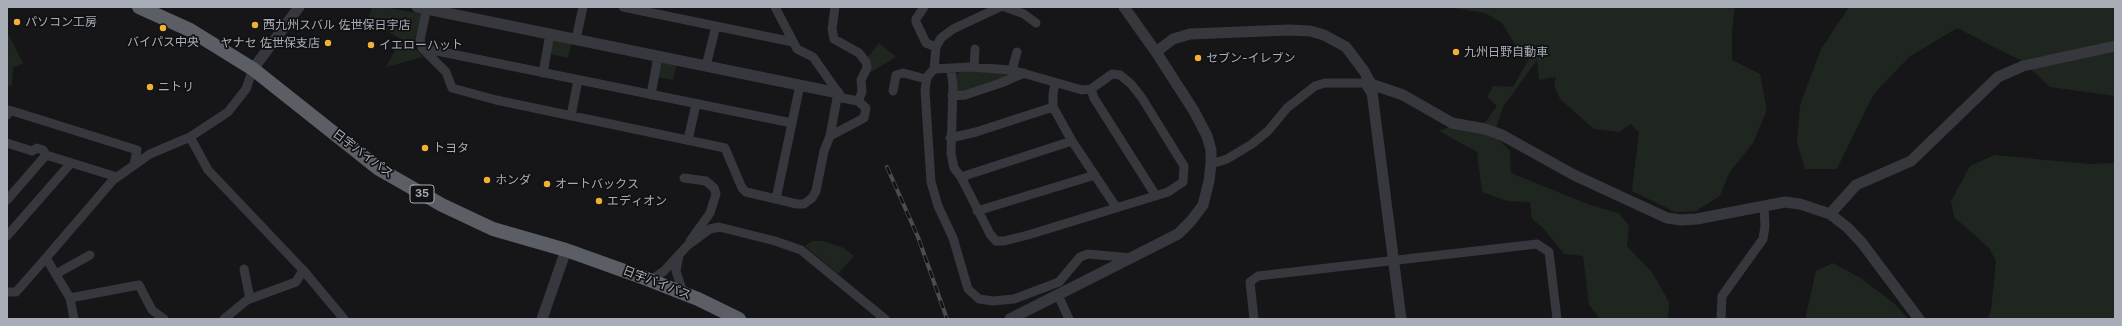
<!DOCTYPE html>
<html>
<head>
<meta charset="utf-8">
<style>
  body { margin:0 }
  #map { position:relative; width:2122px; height:326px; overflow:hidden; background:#161618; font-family:Inter,sans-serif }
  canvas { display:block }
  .frame { position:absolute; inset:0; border:8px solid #a8adb8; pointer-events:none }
</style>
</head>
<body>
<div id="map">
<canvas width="2122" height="326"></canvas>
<div class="frame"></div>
</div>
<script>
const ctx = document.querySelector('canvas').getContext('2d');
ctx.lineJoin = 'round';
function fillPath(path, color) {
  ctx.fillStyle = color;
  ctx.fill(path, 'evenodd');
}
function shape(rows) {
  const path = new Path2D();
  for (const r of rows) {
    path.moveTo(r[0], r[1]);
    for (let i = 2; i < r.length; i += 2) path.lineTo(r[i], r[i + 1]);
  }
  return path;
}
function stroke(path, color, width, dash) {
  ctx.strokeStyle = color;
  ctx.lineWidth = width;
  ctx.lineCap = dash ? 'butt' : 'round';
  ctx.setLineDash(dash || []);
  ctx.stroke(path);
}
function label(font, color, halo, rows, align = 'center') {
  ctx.font = font + ' Inter,"Noto Sans JP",sans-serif';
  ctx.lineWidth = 3.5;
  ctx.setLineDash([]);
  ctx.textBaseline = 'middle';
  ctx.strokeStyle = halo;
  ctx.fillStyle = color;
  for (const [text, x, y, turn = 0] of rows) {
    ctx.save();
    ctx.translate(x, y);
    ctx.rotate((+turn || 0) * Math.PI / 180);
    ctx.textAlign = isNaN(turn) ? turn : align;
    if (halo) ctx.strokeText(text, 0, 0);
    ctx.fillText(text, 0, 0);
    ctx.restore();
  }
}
const green = shape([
  [372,7,384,7,422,14,414,43,415,49,423,57,386,67,401,39,368,19],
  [1446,7,1735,7,1732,31,1732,60,1760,74,1767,110,1753,143,1729,173,1720,196,1696,211,1675,212,1632,191,1639,132,1631,124,1619,132,1594,129,1560,99,1554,85,1556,77,1539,80,1537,60,1503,107,1494,134,1510,151,1511,173,1590,205,1619,213,1629,226,1627,246,1652,272,1669,302,1668,319,1600,319,1589,305,1583,256,1564,254,1543,228,1532,219,1530,202,1507,201,1482,192,1477,152,1439,131,1449,127,1477,133,1497,106,1487,97,1493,86,1513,87,1531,55,1518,50,1502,23,1485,13],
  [1849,7,2115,7,2115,96,2050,87,2022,61,1957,28,1909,57,1873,95,1837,169,1805,169,1797,143,1800,105,1821,49],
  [7,32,23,63,13,68,12,85,7,87],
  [553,37,572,41,568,58,550,54],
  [879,43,896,57,871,72,867,58],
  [660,59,677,63,673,80,656,77],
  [975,71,1012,73,1005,78,959,93,955,90,956,76,960,72],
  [1995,155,2088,164,2115,163,2115,319,1987,319,1991,310,1996,261,1989,248,1954,217,1951,201,1970,166],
  [812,241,822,241,844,248,854,256,838,274,805,246],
  [1833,263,1862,279,1895,304,1908,319,1805,319,1816,271]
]);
const minor = shape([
  [427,7,420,40,422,48,446,72,452,88,496,100,725,148,742,188,746,192,797,204,804,204,812,198,816,191,824,151,830,136,864,118,866,108,858,101,842,98,813,57,797,49,775,7],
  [623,7,793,42],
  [835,7,832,29,834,39,859,53,866,62,867,68,861,80,862,92,858,101],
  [924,7,916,19,916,22,926,43,936,47],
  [1000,7,953,29,941,38,936,47,934,69,927,77,925,90,931,182,938,206,953,238,968,289,979,299,993,301,1014,299,1059,282,1080,257,1088,254,1132,258],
  [1005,7,1024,14,1036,23],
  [576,39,583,7],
  [422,48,792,123],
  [706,66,716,26],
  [974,67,975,49],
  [934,69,969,67,1012,70,1082,90,1091,89,1112,74,1120,75,1131,84,1142,98,1184,166,1183,182,1168,192,1028,235,1004,241,996,241,990,234,961,177,954,168,951,153,953,86,951,69],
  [1012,70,1017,52],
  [543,73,550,34],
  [1055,83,1053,94,1053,107,1072,141,1116,207],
  [1091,89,1094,98,1156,196],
  [893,91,896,75,903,73,926,79],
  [651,95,658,56],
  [952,96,965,95,1001,83,1024,73],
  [7,115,9,110,137,150,134,165],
  [571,116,578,80],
  [830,136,838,93],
  [190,137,208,170,303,270,344,319],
  [950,138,976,132,1053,107],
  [688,140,696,104],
  [7,143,32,151,37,148,43,150,46,155,117,177],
  [1211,164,1227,159,1252,144,1268,131,1287,108,1315,86,1325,83,1364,83,1371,93],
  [961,177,1072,141],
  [684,178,706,181,714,188,716,194,710,213,690,241],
  [776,199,800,85],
  [7,200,46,155],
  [977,211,1095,175],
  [7,236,71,163],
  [679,255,676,271,683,293],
  [244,269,250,299],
  [56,274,90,255],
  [651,280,664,271,687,246,710,229,719,227,775,241,801,250,885,319],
  [7,292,16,292,46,258],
  [1058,295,1069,319],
  [70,298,139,285,152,310,164,319],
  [74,319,70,298,46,258,113,180,150,154,190,137,228,112,246,89,253,69],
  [224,319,247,300,296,282,303,270],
  [1254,319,1250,282,1258,276,1537,244,1549,252,1557,319],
  [1721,319,1722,296,1763,239,1765,226,1764,206]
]);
const tertiary = shape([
  [417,7,838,93],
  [1156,52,1173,39,1190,34,1289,30,1310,31,1324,35,1346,47,1364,71,1371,84,1401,319],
  [253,69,299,7],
  [1371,84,1403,95,1452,123,1485,129,1502,135,1574,175,1667,218,1681,220,1697,219,1785,202,1800,204,1830,214,1848,228,1862,243,1919,319],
  [1830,214,1856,185,1911,161,1998,77,2023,66,2115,46],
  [542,319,566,250],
  [1010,319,1178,234,1191,221,1203,205,1209,181,1211,164,1211,150,1207,136,1194,111,1156,52,1124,7]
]);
const trunk = shape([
  [139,7,190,30,253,69,379,169,442,205,493,229,566,250,647,279,698,299,739,319]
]);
const rail = shape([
  [887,167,918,237,947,319]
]);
const markers = [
  [17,22,4,"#f2b134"],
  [255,25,4,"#f2b134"],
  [163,28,4,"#f2b134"],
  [328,43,4,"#f2b134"],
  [371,45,4,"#f2b134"],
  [1456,52,4,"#f2b134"],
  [1198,58,4,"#f2b134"],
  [150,87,4,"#f2b134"],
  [425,148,4,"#f2b134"],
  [487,180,4,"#f2b134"],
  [547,184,4,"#f2b134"],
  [599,201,4,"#f2b134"]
];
const shields = [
  [422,194,24]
];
const shieldNames = [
  ["35",422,194]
];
const poiNames = [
  ["パソコン工房",25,22],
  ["西九州スバル 佐世保日宇店",263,25],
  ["バイパス中央",163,42,"center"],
  ["ヤナセ 佐世保支店",320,43,"right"],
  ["イエローハット",379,45],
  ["九州日野自動車",1464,52],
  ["セブン-イレブン",1206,58],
  ["ニトリ",158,87],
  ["トヨタ",433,148],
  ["ホンダ",495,180],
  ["オートバックス",555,184],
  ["エディオン",607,201]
];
const streetNames = [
  ["日宇バイパス",363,154,37],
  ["日宇バイパス",657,283,21]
];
fillPath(green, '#1e261f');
stroke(minor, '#37383d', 9);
stroke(tertiary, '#37383d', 11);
stroke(trunk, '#5b5e65', 14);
stroke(rail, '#4a4c52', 4);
stroke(rail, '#111113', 2.5, [8]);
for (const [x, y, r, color] of markers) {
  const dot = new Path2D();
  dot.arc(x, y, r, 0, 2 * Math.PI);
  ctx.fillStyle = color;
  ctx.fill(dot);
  stroke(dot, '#111113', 1.5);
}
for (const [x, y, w] of shields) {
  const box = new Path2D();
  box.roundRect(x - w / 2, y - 9, w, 18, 3);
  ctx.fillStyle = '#111113';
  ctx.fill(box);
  stroke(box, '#a8adb8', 1);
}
label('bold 11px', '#a8adb8', null, shieldNames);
label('12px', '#a8adb8', '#111113', poiNames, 'left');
label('12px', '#a8adb8', '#111113', streetNames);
</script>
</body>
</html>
